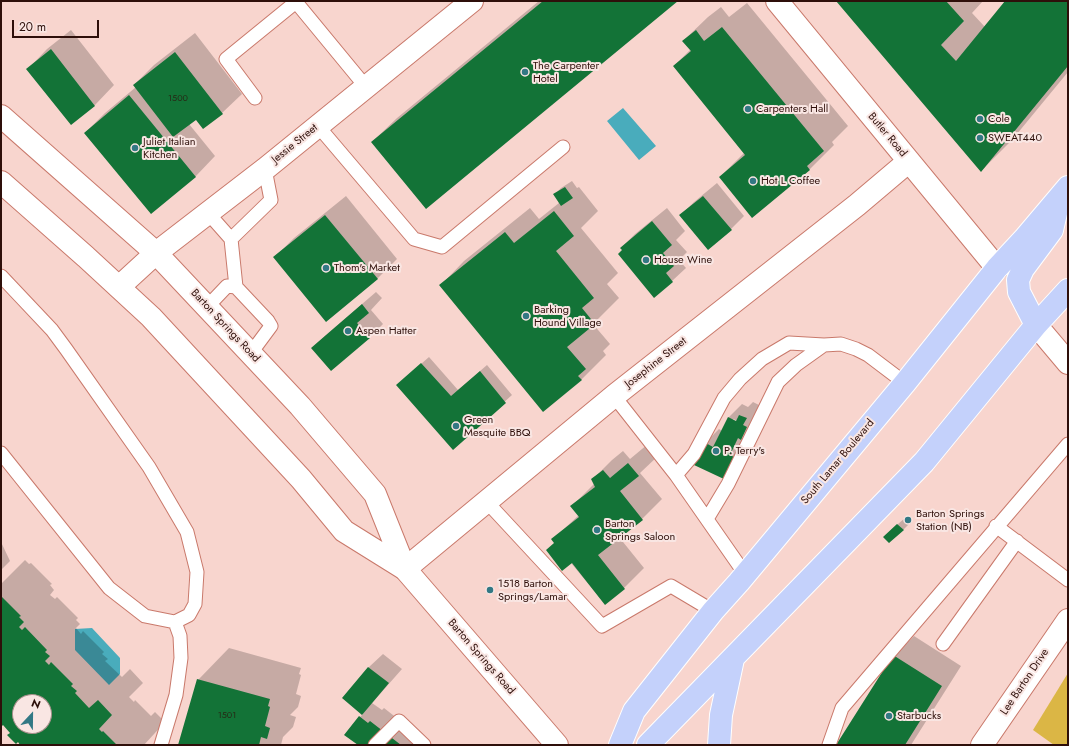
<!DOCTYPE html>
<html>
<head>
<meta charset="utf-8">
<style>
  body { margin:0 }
  #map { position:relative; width:1069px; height:746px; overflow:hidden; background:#f8d5ce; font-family:Jost,sans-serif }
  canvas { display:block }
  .frame { position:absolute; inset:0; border:2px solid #2e0f0a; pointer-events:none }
  .north { position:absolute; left:12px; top:694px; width:40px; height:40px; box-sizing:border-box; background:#f9e6e3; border:1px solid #a8908c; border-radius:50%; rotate:22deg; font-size:11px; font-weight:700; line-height:16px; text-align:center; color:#2e0f0a }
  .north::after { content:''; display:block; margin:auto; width:14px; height:18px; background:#327884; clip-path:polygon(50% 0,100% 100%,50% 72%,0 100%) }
  .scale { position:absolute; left:12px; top:20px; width:87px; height:18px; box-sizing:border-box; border:2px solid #2e0f0a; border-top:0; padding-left:5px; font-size:12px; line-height:14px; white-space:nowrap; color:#2e0f0a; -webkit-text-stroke:3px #f9e6e3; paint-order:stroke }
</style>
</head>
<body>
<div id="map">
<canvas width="1069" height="746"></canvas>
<div class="frame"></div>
<div class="north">N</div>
<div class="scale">20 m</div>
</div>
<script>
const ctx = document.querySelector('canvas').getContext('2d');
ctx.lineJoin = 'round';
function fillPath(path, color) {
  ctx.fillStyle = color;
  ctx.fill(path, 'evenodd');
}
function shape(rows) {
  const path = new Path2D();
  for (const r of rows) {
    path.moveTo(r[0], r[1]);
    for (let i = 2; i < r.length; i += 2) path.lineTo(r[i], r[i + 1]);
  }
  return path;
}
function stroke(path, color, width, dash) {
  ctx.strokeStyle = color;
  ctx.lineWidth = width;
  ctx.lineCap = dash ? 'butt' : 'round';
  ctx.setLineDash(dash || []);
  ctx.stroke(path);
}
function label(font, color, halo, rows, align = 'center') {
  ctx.font = font + ' Jost,sans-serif';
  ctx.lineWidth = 4;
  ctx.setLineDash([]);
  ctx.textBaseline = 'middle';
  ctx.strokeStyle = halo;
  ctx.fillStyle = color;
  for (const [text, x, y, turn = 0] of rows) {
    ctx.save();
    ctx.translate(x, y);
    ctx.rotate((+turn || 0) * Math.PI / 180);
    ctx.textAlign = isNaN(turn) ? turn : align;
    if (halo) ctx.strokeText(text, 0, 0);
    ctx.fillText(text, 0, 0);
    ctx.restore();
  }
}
const green = shape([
  [1068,673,1068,745,1054,745,1033,730]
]);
const water = shape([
  [623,108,656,146,639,160,607,121],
  [92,628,120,658,120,674,109,685,75,650,75,629]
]);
const shadow = shape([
  [539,1,677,1,372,142,397,118],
  [838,1,983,1,972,13,985,27,1007,1,1068,1,1068,72,1012,140,981,171],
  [747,3,848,126,832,142,834,145,810,169,720,177,744,153,674,66,690,50,683,41,708,17,721,7,729,17],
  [71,30,114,85,95,105,71,123,28,69,47,49],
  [195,33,242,94,222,113,203,128,196,118,189,124,215,156,196,176,151,213,85,133,105,113,136,87,134,85,154,65],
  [572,181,577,188,579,187,598,211,581,228,618,273,607,284,619,298,593,324,610,344,603,351,606,355,581,380,440,286,464,261,530,208,539,219,559,203,555,194,561,188],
  [717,183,744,216,731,229,681,215,694,202],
  [346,196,397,259,377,279,275,257,294,238],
  [667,208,685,231,676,240,687,252,679,260,686,268,672,281,621,248,635,234],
  [376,292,382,298,371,310,383,324,370,337,331,370,312,348,326,335],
  [429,357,458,390,487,365,512,395,453,448,397,385],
  [753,402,759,405,756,411,760,413,739,465,705,443,719,429,722,431,728,418,742,404,748,407],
  [733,419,741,422,733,421],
  [648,444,658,456,640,473,662,499,642,519,619,537,644,568,624,588,605,604,552,540,579,515,572,506,594,484,592,480,612,460,623,451,630,459],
  [905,518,910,523,903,530,891,530],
  [1,542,10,561,1,570],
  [25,560,29,564,31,563,52,584,50,585,54,590,50,595,55,599,57,597,78,618,76,620,80,624,76,628,81,634,83,631,104,652,102,654,108,659,105,661,122,677,130,669,143,683,129,697,134,702,135,700,151,716,155,712,165,722,144,745,21,745,12,733,3,724,1,726,1,584],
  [20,702,44,702,44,726,20,726],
  [914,636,961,666,911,745,838,745,894,656],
  [229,648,301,668,299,674,301,675,296,694,301,696,298,707,290,715,296,717,293,727,283,737,281,745,179,745,198,680],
  [383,654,402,669,372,703,382,710,384,708,431,745,359,745,360,717,363,714,344,698,369,667]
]);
const building = shape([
  [543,1,678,1,426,209,371,142],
  [836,1,946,1,964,21,941,45,956,61,1005,1,1068,1,1068,66,981,172],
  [722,27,824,151,807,166,810,170,752,218,719,177,745,155,673,66,691,51,682,41,696,30,704,41],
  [51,49,95,106,71,125,26,69],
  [175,52,223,114,203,129,196,120,173,137,133,85],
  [129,95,196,177,151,214,84,133],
  [565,187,573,198,561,206,553,194],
  [703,196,732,230,708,250,679,215],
  [554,211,574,236,556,251,594,298,582,308,595,324,567,347,586,369,578,376,582,380,543,412,439,285,505,232,514,243],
  [325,215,378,279,326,322,273,257],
  [652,221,672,245,663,253,674,266,666,273,673,282,654,298,618,254,622,250,620,248],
  [362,304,369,313,357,323,370,338,331,371,311,348],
  [421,363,451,396,480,371,506,403,453,450,396,385],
  [739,415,747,418,743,425,747,427,741,440,738,438,730,455,736,458,726,480,694,465,704,442,713,447,728,417,736,421],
  [628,463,639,476,620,491,643,520,598,555,625,589,605,605,572,563,562,571,546,550,554,543,551,539,579,517,570,506,595,487,591,479,603,470,610,478],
  [897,524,904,530,889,543,883,537],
  [1,596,21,616,19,617,24,622,19,627,22,630,25,627,47,650,45,652,50,656,45,661,49,665,51,662,73,684,71,686,77,691,75,693,89,708,98,700,112,715,99,729,102,732,103,731,117,745,20,745,18,742,16,744,7,735,10,733,3,725,1,727],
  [20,702,44,702,44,726,20,726],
  [893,655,942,686,905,745,836,745],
  [368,667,389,683,362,715,342,698],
  [197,679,270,699,268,706,270,707,265,726,270,728,267,739,261,737,259,745,178,745],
  [359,716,368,723,370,721,401,745,358,745,344,735]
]);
const lane = shape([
  [255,98,226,59,296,2,366,87],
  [318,126,414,239,442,247,563,147],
  [208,213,231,239,236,287],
  [231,239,271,200,265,169],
  [1,276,52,330,66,349,149,467,187,532,197,572,195,604,189,615,175,622,145,616,109,588,1,453],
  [207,307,227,286,236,287,268,321,271,326,251,353],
  [614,396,676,475,745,574],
  [676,475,694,454,724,398,740,379,762,359,789,343,824,345,841,344,856,349,868,355,905,383],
  [486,501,602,626,671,586,713,611],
  [707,519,728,484,778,382,796,365,824,345],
  [996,526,1068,580],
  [943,644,1017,541],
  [161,745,176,695,181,658,180,636,175,622],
  [375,745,399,721,424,745],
  [829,745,842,708,1068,444]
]);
const street = shape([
  [777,1,997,268],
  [119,287,156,253,265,169,472,1],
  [1036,325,1068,363],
  [405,569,614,396,857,205,909,161],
  [982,745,1068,620]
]);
const secondary = shape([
  [1,116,156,253,300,406,375,494,405,569,557,745],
  [1,182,86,257,151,317,301,479,344,531,405,569]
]);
const primary = shape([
  [1036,325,1019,292,1018,280,1023,269,1052,230,1059,200],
  [620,745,634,711,713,611,739,582,905,383,997,268,1024,239,1068,187],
  [648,745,924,462,1036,325,1068,290],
  [719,745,721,715,733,659]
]);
const markers = [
  [525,72,4,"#327884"],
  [748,109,4,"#327884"],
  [980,119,4,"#327884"],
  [980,138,4,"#327884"],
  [135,148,4,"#327884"],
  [753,181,4,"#327884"],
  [646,260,4,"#327884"],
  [326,268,4,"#327884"],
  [526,316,4,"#327884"],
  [348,331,4,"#327884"],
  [456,426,4,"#327884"],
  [716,451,4,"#327884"],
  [908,520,4,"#327884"],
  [597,530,4,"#327884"],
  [490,590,4,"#327884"],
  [889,716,4,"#327884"]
];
const numberNames = [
  ["1500",178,99],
  ["1501",227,716]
];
const poiNames = [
  ["The Carpenter",533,66],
  ["Hotel",533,79],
  ["Carpenters Hall",756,109],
  ["Cole",988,119],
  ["SWEAT440",988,138],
  ["Juliet Italian",143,142],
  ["Kitchen",143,155],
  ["Hot L Coffee",761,181],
  ["House Wine",654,260],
  ["Thom's Market",334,268],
  ["Barking",534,310],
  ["Hound Village",534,323],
  ["Aspen Hatter",356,331],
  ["Green",464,420],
  ["Mesquite BBQ",464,433],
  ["P. Terry's",724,451],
  ["Barton Springs",916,514],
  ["Station (NB)",916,527],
  ["Barton",605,524],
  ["Springs Saloon",605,537],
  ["1518 Barton",498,584],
  ["Springs/Lamar",498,597],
  ["Starbucks",897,716]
];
const streetNames = [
  ["Butler Road",887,135,50],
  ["Jessie Street",295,144,-39],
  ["Barton Springs Road",225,326,47],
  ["Josephine Street",656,363,-38],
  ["South Lamar Boulevard",838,462,-50],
  ["Barton Springs Road",481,657,49],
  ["Lee Barton Drive",1025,682,-56]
];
fillPath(green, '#dbb645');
fillPath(water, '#49acbc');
fillPath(shadow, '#0003');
fillPath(building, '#137337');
stroke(lane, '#c9796b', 15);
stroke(street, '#c9796b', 24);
stroke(secondary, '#c9796b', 24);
stroke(primary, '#fff', 24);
stroke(lane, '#fff', 13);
stroke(street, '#fff', 22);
stroke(secondary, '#fff', 22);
stroke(primary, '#c4d1fb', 22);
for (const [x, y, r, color] of markers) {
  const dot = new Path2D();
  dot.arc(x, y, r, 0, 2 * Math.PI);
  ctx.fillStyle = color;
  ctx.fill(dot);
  stroke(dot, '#f9e6e3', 1.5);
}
label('9px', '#272815', null, numberNames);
label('11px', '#2e0f0a', '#f9e6e3', poiNames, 'left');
label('11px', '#2e0f0a', '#f9e6e3', streetNames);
</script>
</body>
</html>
